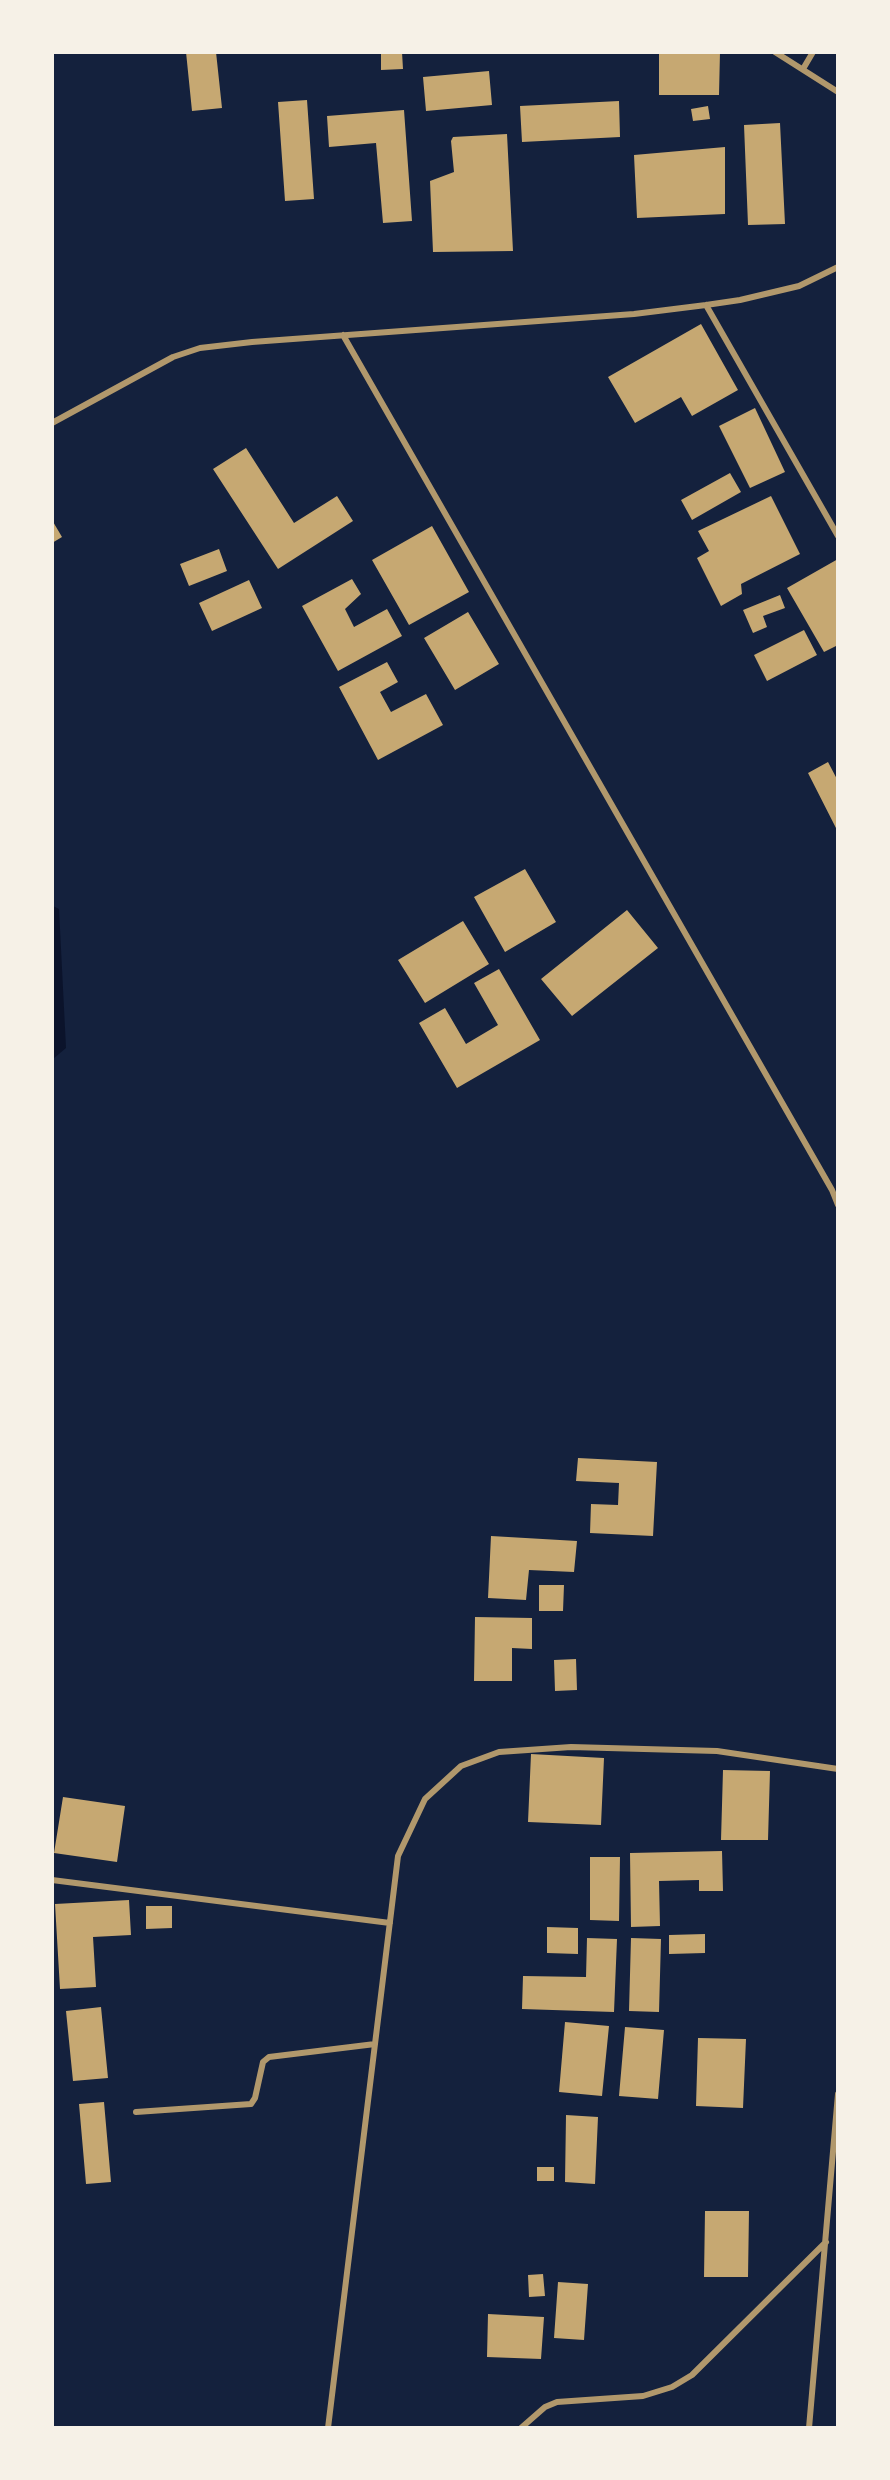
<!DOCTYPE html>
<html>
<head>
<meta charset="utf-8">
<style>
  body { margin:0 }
  #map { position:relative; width:890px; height:2480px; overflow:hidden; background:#14213d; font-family:Poppins,sans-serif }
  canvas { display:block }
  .frame { position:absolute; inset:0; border:54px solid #f6f1e7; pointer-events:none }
</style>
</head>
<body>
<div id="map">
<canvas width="890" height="2480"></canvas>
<div class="frame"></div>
</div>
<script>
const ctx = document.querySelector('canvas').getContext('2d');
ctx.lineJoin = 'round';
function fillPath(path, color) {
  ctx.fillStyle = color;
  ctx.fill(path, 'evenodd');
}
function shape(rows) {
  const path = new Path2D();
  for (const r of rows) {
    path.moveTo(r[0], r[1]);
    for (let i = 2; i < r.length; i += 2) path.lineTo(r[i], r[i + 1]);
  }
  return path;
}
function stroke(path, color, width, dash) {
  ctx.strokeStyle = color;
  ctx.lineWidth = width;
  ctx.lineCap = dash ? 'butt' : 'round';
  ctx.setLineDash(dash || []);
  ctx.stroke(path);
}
const water = shape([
  [53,906,59,909,66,1048,53,1059]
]);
const building = shape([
  [186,52,216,52,222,108,192,111],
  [381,52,402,52,403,69,381,70],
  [659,52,720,52,719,95,659,95],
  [489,71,492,105,426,111,423,77],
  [307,100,314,199,285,201,278,102],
  [619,101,620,137,522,142,520,106],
  [708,106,710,119,693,121,691,109],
  [404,110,412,221,383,223,376,143,329,147,327,116],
  [780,123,785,224,748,225,744,125],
  [507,134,513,251,433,252,430,181,454,172,451,141,453,137],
  [725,147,725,214,637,218,634,155],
  [701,324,738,390,692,416,681,397,635,423,608,377],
  [755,408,785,472,750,488,719,426],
  [246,448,294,523,337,496,353,521,278,569,213,469],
  [730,473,741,492,692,520,681,500],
  [771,496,800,554,741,584,742,594,721,606,697,558,709,551,698,531],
  [52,520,62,537,52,543],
  [432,526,469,592,409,625,372,560],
  [219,549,227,571,189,586,180,564],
  [838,559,838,645,824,652,787,588],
  [352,579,361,594,345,609,354,627,387,609,402,636,338,671,302,606],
  [249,580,262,608,212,631,199,603],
  [780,595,785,608,763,616,767,627,753,633,743,610],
  [468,612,499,664,455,690,424,638],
  [804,630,817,655,767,681,754,655],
  [387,662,398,682,380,692,391,712,426,694,443,725,378,760,339,687],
  [828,762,838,781,838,832,808,773],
  [525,869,556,922,505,952,474,897],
  [627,910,658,948,572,1016,541,979],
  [463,921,489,964,425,1003,398,960],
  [499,969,540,1040,457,1088,419,1023,445,1008,466,1044,498,1025,474,983],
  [578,1458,657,1462,653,1536,590,1533,591,1504,618,1505,619,1483,576,1481],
  [491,1536,577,1541,574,1572,529,1570,526,1600,488,1598],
  [539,1585,564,1585,563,1611,539,1611],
  [475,1617,532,1618,532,1649,512,1648,512,1681,474,1681],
  [576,1659,577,1690,555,1691,554,1660],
  [531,1754,604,1758,601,1825,528,1822],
  [723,1770,770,1771,768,1840,721,1840],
  [63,1797,125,1806,117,1862,54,1853],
  [722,1851,723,1891,699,1891,699,1880,659,1881,660,1926,631,1927,630,1853],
  [590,1857,620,1857,619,1921,590,1920],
  [129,1900,131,1935,93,1937,96,1987,60,1989,55,1904],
  [146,1906,172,1906,172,1928,146,1929],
  [547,1927,578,1928,578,1954,547,1953],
  [705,1934,705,1953,669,1954,669,1935],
  [587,1938,617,1939,614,2012,522,2009,523,1976,586,1977],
  [631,1938,661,1939,659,2012,629,2011],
  [101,2007,108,2078,73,2081,66,2011],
  [565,2022,609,2026,602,2096,559,2092],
  [625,2027,664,2030,658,2099,619,2096],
  [698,2038,746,2039,743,2108,696,2106],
  [104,2102,111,2182,86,2184,79,2104],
  [566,2115,598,2117,595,2184,565,2182],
  [537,2167,554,2167,554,2181,537,2181],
  [705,2211,749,2211,748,2277,704,2277],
  [543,2274,545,2296,529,2297,528,2275],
  [558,2282,588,2284,584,2340,554,2338],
  [488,2314,544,2317,541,2359,487,2357]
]);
const minor = shape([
  [775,52,838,92],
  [803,69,813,52],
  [706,305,838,536],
  [343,335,832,1190,838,1205],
  [52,423,173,357,200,348,252,342,634,314,706,305,740,300,799,286,838,267],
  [52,1880,390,1923],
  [136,2112,251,2104,255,2098,263,2062,269,2057,375,2044],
  [328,2428,398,1856,425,1799,461,1766,499,1752,571,1747,717,1751,838,1769],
  [521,2428,545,2407,557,2402,643,2396,672,2387,692,2375,826,2242],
  [809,2428,838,2094]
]);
fillPath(water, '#0b132b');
fillPath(building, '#c6a872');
stroke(minor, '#b1986c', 6);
</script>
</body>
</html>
